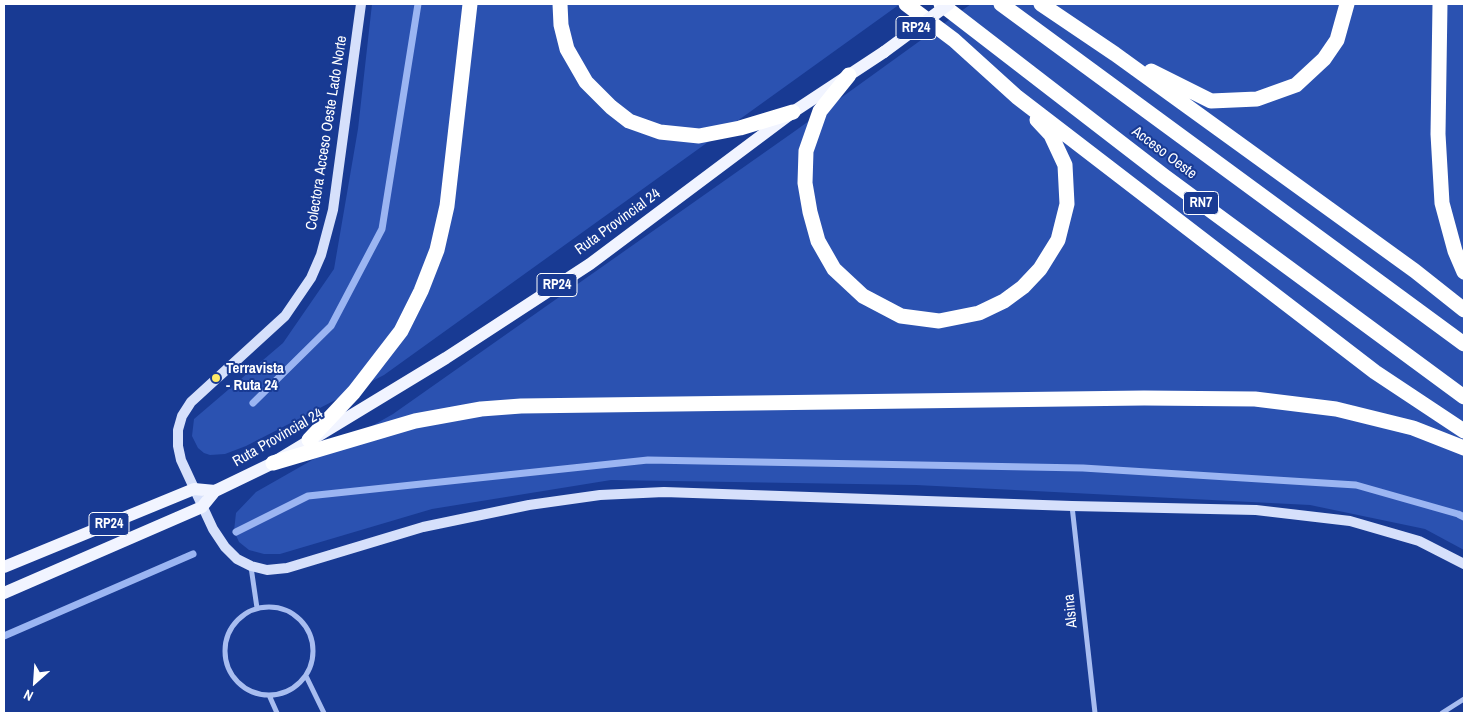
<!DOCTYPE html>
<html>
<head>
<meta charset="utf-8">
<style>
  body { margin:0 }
  #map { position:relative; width:1468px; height:717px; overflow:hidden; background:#183a93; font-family:"Archivo Narrow",sans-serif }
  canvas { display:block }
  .frame { position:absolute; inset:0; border:5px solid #fff; pointer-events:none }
  .north { position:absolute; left:10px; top:657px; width:50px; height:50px; -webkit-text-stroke:4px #183a93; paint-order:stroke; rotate:206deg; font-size:14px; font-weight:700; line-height:20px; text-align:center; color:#fff }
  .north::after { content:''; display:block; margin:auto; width:18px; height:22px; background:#fff; clip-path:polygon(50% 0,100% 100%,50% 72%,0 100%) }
</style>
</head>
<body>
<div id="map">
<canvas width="1468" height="717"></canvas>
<div class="frame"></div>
<div class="north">N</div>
</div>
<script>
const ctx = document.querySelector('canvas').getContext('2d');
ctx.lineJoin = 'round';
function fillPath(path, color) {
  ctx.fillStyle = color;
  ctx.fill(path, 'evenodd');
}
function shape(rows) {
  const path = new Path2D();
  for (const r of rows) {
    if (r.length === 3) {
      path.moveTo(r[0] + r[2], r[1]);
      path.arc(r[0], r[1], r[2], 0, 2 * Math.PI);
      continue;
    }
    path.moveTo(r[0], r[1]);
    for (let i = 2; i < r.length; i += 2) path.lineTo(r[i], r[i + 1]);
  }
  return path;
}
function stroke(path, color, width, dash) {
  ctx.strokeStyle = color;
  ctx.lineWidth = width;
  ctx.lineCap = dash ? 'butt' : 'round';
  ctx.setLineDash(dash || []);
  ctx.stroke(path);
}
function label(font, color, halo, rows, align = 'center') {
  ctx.font = font + ' "Archivo Narrow",sans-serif';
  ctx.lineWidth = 4;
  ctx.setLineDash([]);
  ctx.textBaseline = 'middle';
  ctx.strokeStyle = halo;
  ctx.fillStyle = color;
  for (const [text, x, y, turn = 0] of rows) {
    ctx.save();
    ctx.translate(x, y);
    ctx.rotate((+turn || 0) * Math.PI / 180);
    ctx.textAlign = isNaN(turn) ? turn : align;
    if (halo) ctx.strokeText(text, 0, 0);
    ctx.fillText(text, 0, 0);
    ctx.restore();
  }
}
const green = shape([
  [372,4,900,4,384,375,246,446,225,454,210,455,204,453,198,448,192,436,194,419,283,343,334,269,358,129],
  [971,4,1464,4,1464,550,1425,529,1310,505,916,485,611,480,432,509,280,554,264,554,249,550,239,542,234,531,236,513,256,492,393,414,795,131]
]);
const stream = shape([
  [253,403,331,326,382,229,418,4],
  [236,532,308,496,648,460,1083,468,1356,485,1458,514,1464,517],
  [4,636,193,554]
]);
const street = shape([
  [1072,506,1095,713],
  [251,567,257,608],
  [269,651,44],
  [306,676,324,713],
  [269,695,277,713],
  [1442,713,1464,699]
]);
const secondary = shape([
  [361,4,333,210,321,255,311,278,285,316,191,402,182,416,178,430,178,446,181,460,213,529,225,547,237,559,251,566,267,570,287,568,423,527,529,505,600,495,664,492,1072,506,1256,510,1350,521,1419,541,1464,564]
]);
const primary = shape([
  [4,567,194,489,215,491],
  [4,593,202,507,215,491,273,463,446,358,590,264,793,112,884,52]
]);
const highway = shape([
  [560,4,561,25,567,49,586,82,611,107,629,121,660,132,699,136,740,128,793,112],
  [906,4,954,40,1017,97,1375,372,1464,431],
  [941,4,1164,176,1464,397],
  [1001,4,1464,344],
  [1041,4,1115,54,1415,271,1464,310],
  [1440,4,1438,134,1442,203,1455,251,1464,272],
  [1151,71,1211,101,1257,99,1296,85,1324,59,1337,40,1347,4],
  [849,75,820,111,806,151,805,183,810,212,818,241,834,269,863,296,901,316,939,321,979,313,1004,301,1023,287,1040,269,1058,240,1067,204,1065,165,1051,135,1037,120],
  [309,440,354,392,401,331,421,291,437,250,447,206,470,4],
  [273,463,415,421,481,409,521,406,1144,398,1255,399,1336,409,1413,428,1464,448]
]);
const primaryBridge = shape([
  [884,52,949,4]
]);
const markers = [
  [216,378,5,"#ffeb67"]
];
const shields = [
  [916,28,40],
  [1201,203,35],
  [557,285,40],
  [109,524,40]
];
const shieldNames = [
  ["RP24",916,28],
  ["RN7",1201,203],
  ["RP24",557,285],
  ["RP24",109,524]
];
const streetNames = [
  ["Colectora Acceso Oeste Lado Norte",327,133,-81],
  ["Acceso Oeste",1164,153,37],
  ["Ruta Provincial 24",618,222,-36],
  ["Ruta Provincial 24",278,438,-30],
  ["Alsina",1071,611,-96]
];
const poiNames = [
  ["Terravista",226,369],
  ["- Ruta 24",226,386]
];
fillPath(green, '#2b52b1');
stroke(stream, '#9bb5f2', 7);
stroke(street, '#a8bdf0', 5);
stroke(secondary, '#d6e0fb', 10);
stroke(primary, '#f1f4ff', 12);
stroke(highway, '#fff', 15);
stroke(primaryBridge, '#f1f4ff', 12);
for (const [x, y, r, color] of markers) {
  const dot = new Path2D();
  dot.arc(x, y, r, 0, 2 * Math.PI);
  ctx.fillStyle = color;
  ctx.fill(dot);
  stroke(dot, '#183a93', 2);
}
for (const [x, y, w] of shields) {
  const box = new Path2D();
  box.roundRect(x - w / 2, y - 11.5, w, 23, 4);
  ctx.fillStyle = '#183a93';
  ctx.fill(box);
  stroke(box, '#fff', 1);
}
label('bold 14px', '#fff', null, shieldNames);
label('15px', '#fff', '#183a93', streetNames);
label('bold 15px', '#fff', '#183a93', poiNames, 'left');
</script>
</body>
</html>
